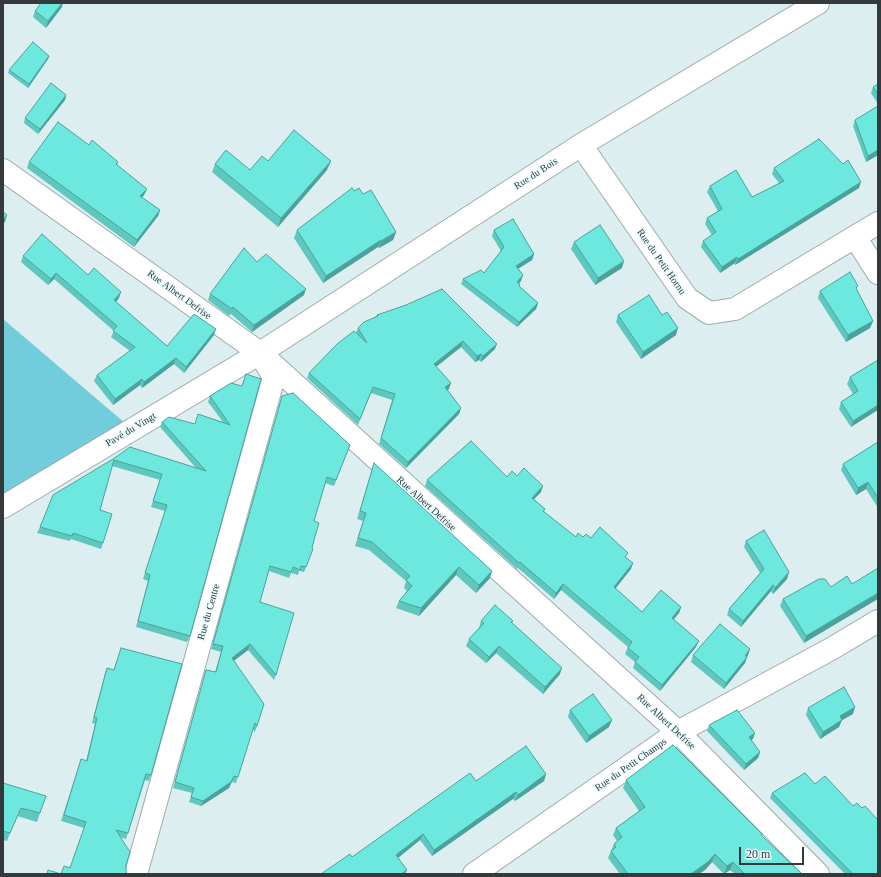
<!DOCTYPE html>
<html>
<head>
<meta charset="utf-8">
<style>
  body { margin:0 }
  #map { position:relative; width:881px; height:877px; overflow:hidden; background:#ddeef0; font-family:"Times New Roman",serif }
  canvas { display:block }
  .frame { position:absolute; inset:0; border:4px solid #343a3c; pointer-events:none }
  .scale { position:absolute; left:739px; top:847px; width:65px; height:18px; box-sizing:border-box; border:2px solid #343a3c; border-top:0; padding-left:5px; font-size:12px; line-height:14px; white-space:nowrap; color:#343a3c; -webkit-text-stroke:3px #eafbfe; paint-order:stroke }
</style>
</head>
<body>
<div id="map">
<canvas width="881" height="877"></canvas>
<div class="frame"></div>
<div class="scale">20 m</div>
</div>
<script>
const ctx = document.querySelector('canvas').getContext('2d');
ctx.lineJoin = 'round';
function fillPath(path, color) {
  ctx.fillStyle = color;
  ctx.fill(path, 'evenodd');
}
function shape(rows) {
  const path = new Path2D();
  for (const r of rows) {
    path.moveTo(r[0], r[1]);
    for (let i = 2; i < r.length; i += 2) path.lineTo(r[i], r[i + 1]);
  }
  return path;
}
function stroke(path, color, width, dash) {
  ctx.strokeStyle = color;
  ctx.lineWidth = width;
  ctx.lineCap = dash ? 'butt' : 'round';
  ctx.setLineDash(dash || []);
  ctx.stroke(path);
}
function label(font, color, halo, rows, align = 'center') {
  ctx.font = font + ' "Times New Roman",serif';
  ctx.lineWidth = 3;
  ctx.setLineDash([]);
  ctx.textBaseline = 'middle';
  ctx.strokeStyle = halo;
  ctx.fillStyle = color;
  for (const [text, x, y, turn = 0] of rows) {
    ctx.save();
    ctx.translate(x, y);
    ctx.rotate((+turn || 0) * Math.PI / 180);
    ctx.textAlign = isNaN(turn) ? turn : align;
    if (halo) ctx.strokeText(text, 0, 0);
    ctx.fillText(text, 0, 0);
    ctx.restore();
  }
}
const green = shape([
  [3,319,132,429,3,507]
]);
const street = shape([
  [581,145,687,298,709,313,735,309,878,223],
  [3,170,260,353,678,732,818,874],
  [855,237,878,273],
  [3,507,260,353,581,145,818,3],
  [136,874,274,377,263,359],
  [474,874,678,732,831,649,878,621]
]);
const wall = shape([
  [62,7,46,28,33,17,35,11],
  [49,56,48,59,28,88,8,73,9,70],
  [878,84,878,104,871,93,873,87],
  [66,95,65,100,38,134,24,123,25,118],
  [878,106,878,155,866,162,853,126,855,120],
  [89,145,118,162,117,165,147,189,144,195,142,198,160,210,158,216,134,247,27,168,29,162],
  [268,161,327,170,278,227,212,172,215,164,250,170],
  [774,168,859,188,735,265,735,263,720,273,701,247,703,241,712,235,705,224,707,218,718,211,707,192,710,186,752,197,779,183,772,174],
  [354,191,363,194,396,232,393,240,379,248,378,247,323,283,294,238,297,230],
  [494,230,534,254,532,260,518,269,521,281,518,283,520,284,519,286,538,303,536,309,517,327,461,284,463,279,484,273,501,251,492,236],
  [574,242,622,268,595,285,571,249],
  [23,256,88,275,119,298,116,302,167,346,214,335,184,373,174,364,142,388,140,385,113,405,94,381,97,375,130,351,111,337,114,331,54,279,48,285,21,262],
  [257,262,304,295,252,332,231,314,229,316,208,300,210,294],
  [857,290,873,321,870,328,846,342,818,298,820,291],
  [377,315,495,349,481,362,479,360,475,362,461,347,436,367,449,389,447,390,461,408,459,414,406,468,379,444,392,400,371,393,358,425,307,378,309,373,356,333,358,328,376,316],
  [618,315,676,335,641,359,616,322],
  [878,360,851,427,839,409,841,402,853,394,847,384,850,377],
  [246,374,190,636,187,642,136,627,148,581,143,579,165,511,151,507,160,480,112,466,100,510,103,543,101,549,71,539,70,541,37,533,40,527,113,459,196,468,160,427,162,422,195,424,198,414,223,422,208,402,210,396,242,386],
  [282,396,350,445,334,486,325,483,314,521,314,540,312,548,313,549,304,572,299,571,298,575,291,573,289,578,269,571,260,602,276,675,274,680,248,650,233,661,264,704,255,732,253,729,236,783,232,782,229,788,201,806,189,802,192,793,173,788,206,670,215,672,221,652,211,649],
  [878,442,878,508,866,489,856,495,841,470,843,464],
  [374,463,490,578,476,593,456,575,419,616,396,608,399,601,407,591,404,588,406,581,369,550,355,546,363,521,357,519],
  [517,476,541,492,534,499,545,509,544,512,576,537,583,537,591,538,626,558,631,569,615,588,642,612,681,607,679,613,673,619,696,647,660,691,633,668,635,662,625,654,628,647,561,590,554,599,518,568,517,569,425,486,427,480],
  [746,541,789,572,787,579,773,594,771,591,741,627,727,615,729,609,760,573,744,547],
  [831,587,804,643,780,606,783,599],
  [481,621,513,621,512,623,560,674,543,694,496,653,486,663,466,646,469,639,479,628],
  [750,649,745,663,724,689,691,662,693,655],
  [107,668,151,775,149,781,145,780,126,839,120,837,61,874,70,868,84,828,61,821,79,765,86,761,95,724,92,723,105,673],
  [808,708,853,714,842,720,839,727,820,739,806,715],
  [570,710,609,727,586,743,568,717],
  [709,725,753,739,751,740,760,752,758,758,744,770,707,731],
  [546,774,544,781,515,801,513,799,432,856,420,840,398,858,352,857,476,781],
  [626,780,762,834,761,835,802,874,735,874,730,870,724,874,712,862,705,870,699,874,620,874,608,858,614,844,617,841,613,835,616,828,639,811,623,788],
  [3,783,40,813,37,822,17,816,7,841,3,840],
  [815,784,853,806,862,808,878,874,845,874,770,798,772,793]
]);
const shadedWall = shape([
  [62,3,63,3,62,7,46,28,48,21],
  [49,56,48,59,28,88,29,84],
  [66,95,65,100,38,134,40,129],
  [878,150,878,155,866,162,868,156],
  [331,161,327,170,278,227,281,218],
  [861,182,859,188,735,265,738,259],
  [147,189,144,195,138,202,140,196],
  [160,210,158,216,134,247,137,240],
  [7,215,5,222,3,224,3,220],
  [396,232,393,240,379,248,381,241],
  [381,240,378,247,323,283,326,276],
  [534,254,532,260,514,271,516,266],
  [737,257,735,263,720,273,722,267],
  [624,261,622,268,595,285,598,278],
  [56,273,54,279,48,285,51,279],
  [523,275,521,281,515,287,517,282],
  [306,289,304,295,252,332,254,325],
  [121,292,119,298,112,306,114,300],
  [538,303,536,309,517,327,519,322],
  [873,321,870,328,846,342,848,335],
  [678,328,676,335,641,359,643,352],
  [216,329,214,335,184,373,186,367],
  [463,341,461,347,432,370,434,364],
  [497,344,495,349,481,362,483,356],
  [481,354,479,360,475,362,477,356],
  [176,358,174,364,142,388,144,382],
  [142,379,140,385,113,405,115,399],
  [451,383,449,389,443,393,445,387],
  [878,405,878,410,851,427,853,421],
  [461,408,459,414,406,468,408,462],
  [868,482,866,489,856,495,858,488],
  [543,486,541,492,530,503,532,498],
  [633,563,631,569,612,593,614,587],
  [459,567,456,575,419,616,421,608],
  [492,571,490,578,476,593,479,585],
  [789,572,787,579,773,594,775,588],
  [563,584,561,590,554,599,556,593],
  [773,585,771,591,741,627,743,621],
  [878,593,878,599,804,643,806,636],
  [681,607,679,613,670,624,672,618],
  [699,641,696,647,660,691,662,685],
  [250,644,248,650,230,664,232,658],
  [499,646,496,653,486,663,489,657],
  [750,649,748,655,743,662,745,656],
  [747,657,745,663,724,689,726,683],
  [562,668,560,674,543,694,545,687],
  [855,707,853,714,837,723,840,716],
  [612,720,609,727,586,743,589,736],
  [842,720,839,727,820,739,823,732],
  [755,733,753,739,747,742,749,737],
  [760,752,758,758,744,770,746,764],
  [546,774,544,781,515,801,518,795],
  [234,776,229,788,201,806,203,801],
  [516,792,513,799,432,856,434,850],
  [423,834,420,840,394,861,396,855],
  [715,854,712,862,705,870,699,874,691,874],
  [733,862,730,870,724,874,727,866],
  [407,870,405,874,401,874]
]);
const building = shape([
  [41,3,62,3,48,21,35,11,41,3],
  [33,42,49,56,29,84,9,70,33,42],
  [51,83,66,95,40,129,25,118,51,83],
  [878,84,878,94,873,87,878,84],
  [878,106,878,150,868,156,855,120,878,106],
  [58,122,89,145,92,140,118,162,116,164,147,189,140,196,160,210,137,240,29,162,58,122],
  [294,130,331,161,281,218,215,164,226,150,250,170,262,156,268,161,294,130],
  [819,139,843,164,848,160,861,182,738,259,737,257,722,267,703,241,716,232,707,218,722,209,710,186,736,170,752,197,784,181,774,168,819,139],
  [352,188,354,191,359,188,363,194,371,190,396,232,381,241,381,240,326,276,297,230,352,188],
  [3,212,7,215,3,220,3,212],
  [513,219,534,254,516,266,523,275,517,282,520,284,519,286,538,303,519,322,463,279,481,270,484,273,504,247,494,230,513,219],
  [600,225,624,261,598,278,574,242,600,225],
  [42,234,88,275,94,268,121,292,114,300,167,346,194,314,216,329,186,367,176,358,144,382,142,379,115,399,97,375,135,347,113,331,117,326,56,273,51,279,23,256,42,234],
  [244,248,257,262,266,254,306,289,254,325,233,307,232,309,210,294,244,248],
  [850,272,858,286,856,288,873,321,848,335,820,291,850,272],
  [442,289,497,344,483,356,481,354,477,356,463,341,434,364,451,383,445,387,461,408,408,462,381,438,395,394,373,387,360,419,309,373,337,344,354,331,367,343,358,328,364,322,378,316,377,315,406,305,442,289],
  [649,295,662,315,667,312,678,328,643,352,618,315,649,295],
  [878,360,878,405,853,421,841,402,858,391,850,377,878,360],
  [246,374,261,379,190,636,138,621,150,575,145,573,167,505,153,501,162,474,114,460,100,510,112,514,103,543,73,533,72,536,40,527,53,495,113,459,130,447,206,471,162,422,169,417,195,424,198,414,230,425,210,396,231,383,242,386,246,374],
  [293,393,350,445,336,480,327,477,314,521,319,523,314,540,312,548,313,549,306,567,301,566,300,570,293,567,291,572,270,566,260,602,294,613,276,675,250,644,232,658,264,704,257,726,255,723,238,777,234,776,231,782,203,801,191,797,194,788,175,782,206,670,216,672,223,646,213,644,282,396,293,393],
  [471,441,507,477,512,471,517,476,524,468,543,486,532,498,545,509,543,511,576,537,578,533,583,537,586,534,591,538,600,527,628,553,625,557,633,563,614,587,642,612,661,590,681,607,672,618,699,641,662,685,635,662,639,657,628,648,632,642,563,584,556,593,520,562,519,563,427,480,471,441],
  [878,442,878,498,868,482,858,488,843,464,878,442],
  [374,463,492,571,479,585,459,567,421,608,399,601,412,586,406,580,410,576,372,542,358,538,366,513,360,511,374,463],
  [764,530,789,572,775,588,773,585,743,621,729,609,764,569,746,541,764,530],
  [878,568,878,593,806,636,783,599,819,579,825,579,831,587,847,576,852,584,878,568],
  [495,605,513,621,511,622,562,668,545,687,499,646,489,657,469,639,484,623,481,621,495,605],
  [720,624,750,649,745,656,747,657,726,683,693,655,720,624],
  [121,648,182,664,151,775,146,774,128,833,116,830,130,852,126,865,126,872,128,874,47,874,48,870,61,874,64,866,70,868,86,822,64,815,81,759,87,761,97,718,94,717,107,668,114,670,121,648],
  [844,687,855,707,840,716,842,720,823,732,808,708,844,687],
  [593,694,612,720,589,736,570,710,593,694],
  [737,710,755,733,749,737,760,752,746,764,709,725,737,710],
  [673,745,762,834,761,835,802,874,745,874,733,862,727,866,715,854,708,862,691,874,628,874,611,851,616,847,614,844,622,837,616,828,645,807,626,780,673,745],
  [526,746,546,774,518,795,516,792,434,850,423,834,396,855,407,870,401,874,321,874,350,854,352,857,470,773,476,781,526,746],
  [805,773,815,784,825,776,853,806,857,803,862,808,865,806,878,820,878,874,853,874,772,793,805,773],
  [3,783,46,796,40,813,21,808,10,833,3,831,3,783]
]);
const streetNames = [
  ["Rue du Bois",536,174,-33],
  ["Rue du Petit Hornu",661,262,55],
  ["Rue Albert Defrise",179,295,36],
  ["Pavé du Vingt",131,430,-31],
  ["Rue Albert Defrise",426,504,42],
  ["Rue du Centre",209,612,-74],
  ["Rue Albert Defrise",666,722,43],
  ["Rue du Petit Champs",631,765,-35]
];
fillPath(green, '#71ccdb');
stroke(street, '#9cabae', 24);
stroke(street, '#fff', 22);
fillPath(wall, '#5ec8bf');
fillPath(shadedWall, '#4ca29b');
fillPath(building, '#6de8de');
stroke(building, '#4ca29b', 1);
label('10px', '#343a3c', '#eafbfe', streetNames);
</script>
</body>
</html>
